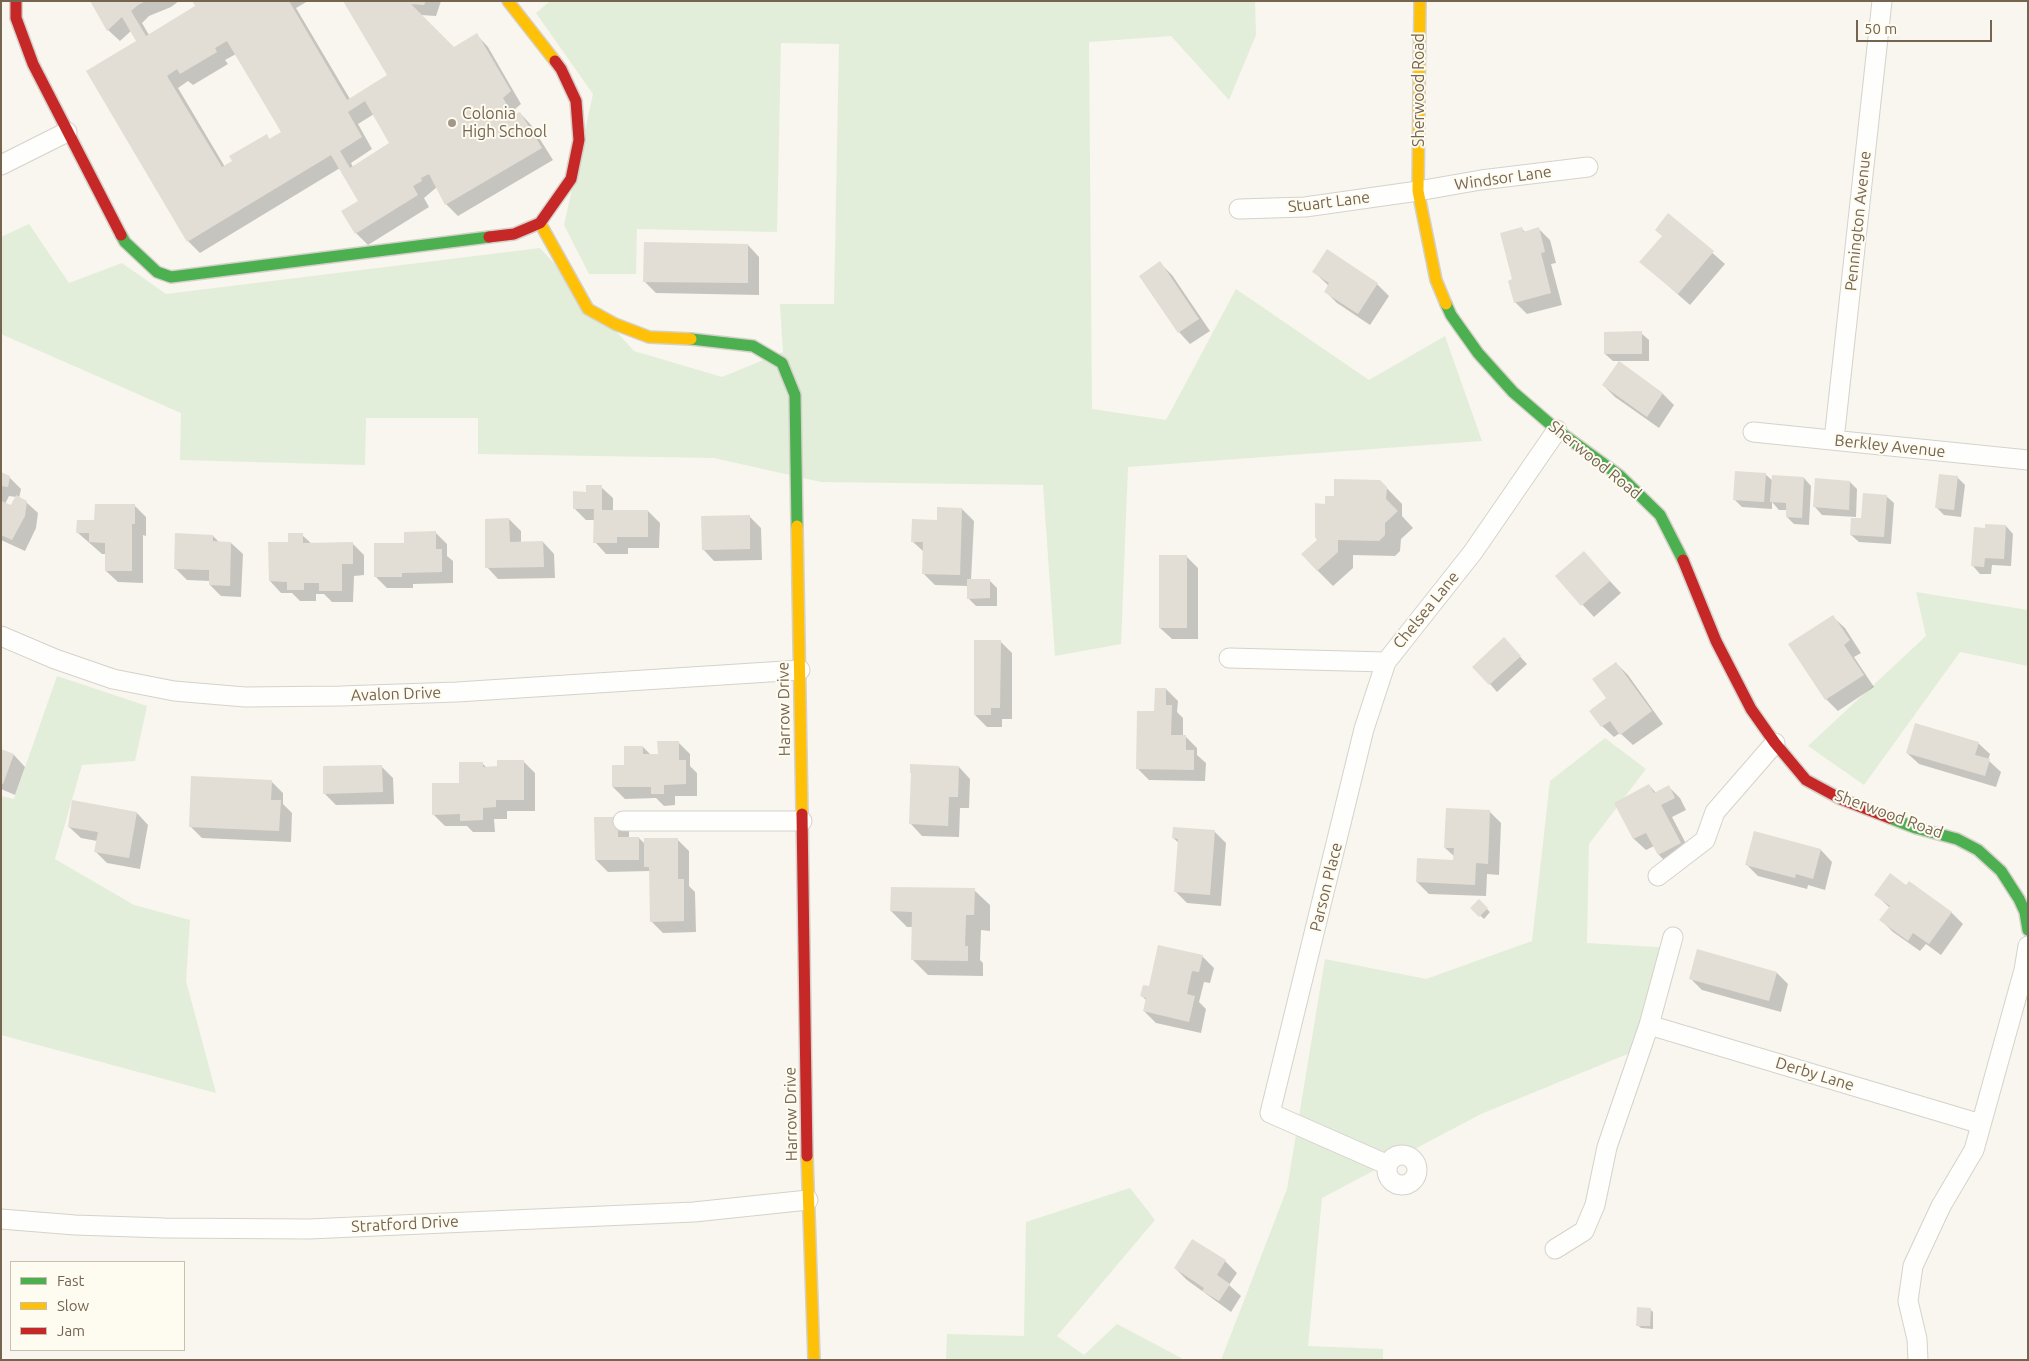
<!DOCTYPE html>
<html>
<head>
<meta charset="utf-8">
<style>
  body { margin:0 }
  #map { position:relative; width:2029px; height:1361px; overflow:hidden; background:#f8f6ee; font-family:Ubuntu,sans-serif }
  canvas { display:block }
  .frame { position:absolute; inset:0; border:2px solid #75644f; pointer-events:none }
  .legend { position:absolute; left:10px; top:1261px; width:175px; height:90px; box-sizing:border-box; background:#fefbf1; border:1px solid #c7bfb0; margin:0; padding:6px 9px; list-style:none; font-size:15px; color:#75644f }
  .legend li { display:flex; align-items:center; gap:10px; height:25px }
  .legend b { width:25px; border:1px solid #c7bfb0 }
  .scale { position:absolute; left:1856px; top:20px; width:136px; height:22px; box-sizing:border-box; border:2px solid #75644f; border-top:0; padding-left:6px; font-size:15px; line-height:18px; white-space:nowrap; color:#75644f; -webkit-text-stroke:4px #fefbf1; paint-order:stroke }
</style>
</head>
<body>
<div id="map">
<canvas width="2029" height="1361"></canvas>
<div class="frame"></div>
<ul class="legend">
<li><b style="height:6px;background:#4caf50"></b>Fast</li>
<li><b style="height:6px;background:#ffc107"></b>Slow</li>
<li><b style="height:6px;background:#c62828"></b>Jam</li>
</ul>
<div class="scale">50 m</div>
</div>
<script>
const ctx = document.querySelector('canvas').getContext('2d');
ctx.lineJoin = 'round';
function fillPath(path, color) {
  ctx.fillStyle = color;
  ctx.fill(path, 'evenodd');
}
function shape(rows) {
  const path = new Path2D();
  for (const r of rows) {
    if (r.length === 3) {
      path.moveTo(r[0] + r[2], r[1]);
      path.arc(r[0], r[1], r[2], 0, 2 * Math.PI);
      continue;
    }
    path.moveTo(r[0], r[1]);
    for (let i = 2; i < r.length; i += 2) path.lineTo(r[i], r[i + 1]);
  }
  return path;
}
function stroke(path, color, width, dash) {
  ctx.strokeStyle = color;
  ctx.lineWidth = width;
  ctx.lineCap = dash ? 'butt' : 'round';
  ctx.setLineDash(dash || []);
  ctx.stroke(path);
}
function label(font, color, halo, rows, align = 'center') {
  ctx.font = font + ' Ubuntu,sans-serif';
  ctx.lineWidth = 4;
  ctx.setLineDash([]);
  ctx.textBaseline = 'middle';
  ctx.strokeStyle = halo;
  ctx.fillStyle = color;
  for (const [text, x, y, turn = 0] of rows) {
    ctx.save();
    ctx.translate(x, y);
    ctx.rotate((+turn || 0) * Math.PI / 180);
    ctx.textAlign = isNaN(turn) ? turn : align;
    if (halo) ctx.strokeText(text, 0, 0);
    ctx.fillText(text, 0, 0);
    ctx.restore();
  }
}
const green = shape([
  [550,1,1255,1,1256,35,1229,100,1171,36,1089,42,1092,409,1166,420,1236,289,1369,380,1445,336,1482,441,1128,467,1121,644,1055,656,1043,485,821,482,714,458,478,454,478,418,366,418,365,465,180,460,181,413,1,334,1,237,29,224,69,283,122,263,166,294,540,248,634,351,722,377,783,352,780,304,834,304,839,44,781,43,777,232,637,229,636,274,589,274,564,225,593,94,536,13],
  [1916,592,2028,610,2028,666,1960,652,1864,785,1808,746,1926,636],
  [57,676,147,706,135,761,82,765,55,859,134,905,190,920,186,981,216,1093,1,1035,1,796,14,799],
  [1605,738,1646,769,1589,844,1587,943,1674,948,1647,1046,1481,1114,1322,1198,1308,1346,1383,1349,1383,1360,1221,1360,1287,1189,1325,959,1426,979,1532,941,1550,781],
  [1130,1188,1155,1220,1057,1336,1084,1355,1117,1324,1185,1360,946,1360,947,1334,1024,1336,1026,1222]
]);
const shadow = shape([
  [92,1,179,1,171,7,149,16,142,23,149,35,196,6,193,1,308,1,296,8,350,99,389,75,345,1,441,1,436,16,421,15,454,48,477,35,488,47,521,104,514,110,517,115,520,113,531,125,553,160,458,216,446,204,437,187,424,198,429,207,368,245,356,233,360,201,340,168,200,253,188,241,138,41,132,30,120,41,108,30],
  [236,54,283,132,270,140,266,136,225,167,178,88,188,81,193,85,228,64,225,60],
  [374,114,391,143,353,167,351,163,372,149,358,124],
  [1669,215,1725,264,1690,305,1641,262,1663,236],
  [1522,229,1525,232,1539,229,1550,240,1556,263,1551,264,1562,305,1527,314,1515,302],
  [748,245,759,257,759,295,656,293,644,281],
  [1160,263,1172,275,1210,331,1190,344,1179,332],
  [1314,272,1377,284,1389,296,1370,325,1337,303,1325,291,1329,286],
  [1641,333,1649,340,1649,361,1613,361,1605,354],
  [1619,363,1663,394,1674,405,1659,428,1615,397,1603,385],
  [1,473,9,477,21,489,19,498,26,502,38,513,36,528,25,551,1,540],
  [9,496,16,497,11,507,5,504],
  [1765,474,1773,481,1804,478,1811,486,1809,525,1794,524,1787,517,1787,510,1779,510,1772,502,1772,509,1742,507,1735,500],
  [1957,477,1965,485,1961,517,1944,515,1936,507],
  [1380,481,1402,504,1402,516,1413,528,1401,539,1400,551,1395,556,1353,555,1353,568,1333,586,1317,570,1319,540,1327,505,1335,497],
  [1850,482,1857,489,1856,517,1822,515,1815,507],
  [601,487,613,498,613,511,648,511,660,523,659,548,628,548,628,554,606,554,595,542,595,520,586,520,574,508],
  [1886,496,1894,503,1891,544,1859,542,1851,535,1863,520],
  [134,505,146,517,146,536,143,535,143,583,118,582,106,571,106,554,102,554,78,533,96,521],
  [962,509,974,521,971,580,989,580,997,588,997,606,976,606,968,598,968,586,935,585,923,573,924,552,912,541,938,521],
  [749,516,761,528,762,560,714,561,703,549],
  [509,519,521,531,521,543,543,542,554,554,555,578,498,579,487,567],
  [2006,526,2013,534,2011,566,1992,565,1991,574,1980,574,1973,566,1986,529],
  [435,532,447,544,447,556,453,561,453,583,413,584,413,588,387,588,376,577,406,544],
  [302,535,312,544,352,543,364,555,364,575,354,576,353,602,332,602,324,594,316,594,316,601,300,601,292,593,281,593,270,581,289,544],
  [213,536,219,542,231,543,243,554,241,597,221,596,210,585,210,581,187,580,175,568],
  [1186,556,1198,568,1198,639,1172,639,1160,628],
  [1595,565,1621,593,1594,617,1557,577],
  [1833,617,1845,628,1861,653,1854,657,1874,687,1838,711,1826,699],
  [1000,641,1012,653,1012,719,1002,719,1002,727,987,727,975,715],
  [1511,647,1527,664,1497,692,1490,684],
  [1616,663,1628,675,1663,724,1633,745,1620,733,1614,737,1602,726],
  [1166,689,1178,701,1177,712,1183,718,1183,737,1186,737,1197,748,1197,755,1206,763,1205,781,1149,780,1137,768,1155,712],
  [678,742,690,754,690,766,697,773,697,796,675,796,675,805,664,806,656,798,625,799,613,787,626,766,643,747,651,755,659,755],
  [1978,743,1990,754,1988,760,2001,772,1996,787,1919,764,1907,753],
  [1,751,14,755,25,767,15,795,1,789],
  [523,761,535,773,535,811,507,811,507,819,494,819,495,832,473,832,467,826,445,826,433,814,482,763,487,768,498,767],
  [382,767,393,778,394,804,336,805,324,793],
  [959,767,970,779,969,808,960,808,959,837,922,836,911,824],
  [271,781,283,793,283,804,292,813,291,842,202,838,190,826],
  [1649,785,1656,793,1668,786,1680,798,1686,810,1672,817,1692,855,1670,866,1659,855,1654,846,1646,850,1634,839,1615,803],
  [1489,811,1501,823,1499,875,1487,874,1486,896,1429,894,1417,882,1454,861,1455,857,1445,848],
  [137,813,148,825,140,869,107,863,96,852,97,841,81,838,69,827],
  [595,818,629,830,629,838,639,838,645,844,677,839,689,851,689,886,695,892,696,932,663,933,651,921,650,871,608,872,596,860],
  [1214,831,1226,843,1221,906,1187,903,1175,891,1179,843,1173,838],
  [1821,850,1832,862,1825,890,1808,885,1807,889,1758,876,1746,864],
  [1906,887,1951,912,1963,924,1941,955,1926,944,1920,951,1893,932,1881,920,1890,908,1876,895],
  [974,890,990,905,990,931,981,930,980,960,983,963,983,976,928,975,912,959,913,927,907,927,891,911],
  [1479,901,1490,912,1484,919,1472,908],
  [1202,956,1214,968,1210,983,1204,982,1199,1002,1206,1009,1201,1033,1156,1023,1144,1011,1147,1001,1142,996,1150,988],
  [1777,973,1788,984,1781,1012,1702,990,1690,978],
  [1225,1261,1237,1273,1229,1285,1241,1296,1231,1312,1187,1280,1175,1268],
  [1650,1309,1653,1312,1653,1329,1641,1328,1637,1325]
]);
const building = shape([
  [90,1,146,1,138,5,131,11,146,36,195,6,192,1,289,1,347,100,387,75,343,1,426,1,424,5,411,4,454,47,477,33,511,91,503,98,513,115,520,112,542,148,445,205,429,174,421,178,422,181,413,186,418,195,355,234,341,211,358,201,331,155,187,242,86,71,136,41,122,17,107,31],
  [227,41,281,132,269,139,267,134,229,156,232,161,222,167,167,76,177,69,180,74,217,52,215,48],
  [365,101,389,143,350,168,340,151,362,137,348,112],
  [1668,213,1714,251,1678,294,1639,262,1662,236,1655,230],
  [1522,227,1523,232,1539,227,1545,252,1541,253,1551,293,1514,303,1508,281,1512,279,1500,233],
  [644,242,748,244,748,283,643,282],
  [1327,249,1378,283,1358,314,1324,292,1329,283,1312,272],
  [1160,261,1199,319,1178,333,1139,276],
  [1642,331,1642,354,1604,354,1604,332],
  [1619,361,1663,393,1647,417,1602,385],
  [1735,471,1766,473,1764,502,1733,500],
  [1,472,10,476,8,487,1,486],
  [1939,474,1958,476,1954,510,1935,508],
  [1772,475,1804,477,1802,518,1786,517,1786,503,1770,502],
  [1815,478,1850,481,1849,510,1813,507],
  [1334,479,1380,480,1387,487,1386,499,1398,511,1385,523,1385,535,1379,541,1338,540,1338,552,1317,571,1301,554,1317,540,1315,537,1315,503,1325,504,1325,496,1334,496],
  [586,485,602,485,602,510,648,510,648,537,617,537,617,543,593,543,594,509,573,509,573,491,586,492],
  [1863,493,1887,495,1884,537,1850,535,1851,518,1861,518],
  [16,495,27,501,25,516,12,540,1,535,1,501,11,505],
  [95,504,135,504,135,524,132,524,132,571,105,571,105,543,89,542,89,533,76,533,77,520,94,520],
  [937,507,962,508,960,575,922,574,923,542,911,542,912,519,937,520],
  [750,515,750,549,702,550,701,516],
  [509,518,510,542,543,541,544,567,485,568,485,519],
  [1985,524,2006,525,2004,559,1985,558,1984,567,1971,566,1974,527,1985,528],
  [436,531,436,549,442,549,442,572,402,573,402,577,374,577,374,543,404,543,404,532],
  [175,533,213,535,213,541,231,542,230,586,209,585,209,570,174,569],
  [288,533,303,533,303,543,353,542,353,564,342,564,342,591,319,591,319,583,304,583,304,590,287,590,287,582,269,581,268,542,288,542],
  [1584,551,1610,581,1581,606,1555,576],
  [1159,555,1187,555,1187,628,1159,628],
  [967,579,990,579,990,598,967,599],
  [1833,615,1850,640,1844,645,1864,675,1825,700,1788,644],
  [1504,637,1521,656,1489,685,1472,667],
  [974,640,1001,640,1000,708,991,708,991,715,974,715],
  [1616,662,1652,711,1620,735,1610,721,1601,727,1589,711,1606,698,1592,679],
  [1155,688,1166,688,1166,705,1172,705,1171,735,1186,735,1186,750,1194,750,1194,770,1136,769,1137,711,1154,711],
  [1915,723,1979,742,1975,755,1990,759,1985,776,1906,753],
  [657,741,679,741,679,760,686,760,686,784,664,785,664,794,651,794,651,787,612,787,612,765,624,765,624,746,643,746,643,754,658,754],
  [1,749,14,754,3,784,1,783],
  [497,760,524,760,524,800,496,800,496,807,483,808,483,820,460,821,460,814,432,815,432,783,459,783,459,762,483,762,483,767,497,766],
  [910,764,959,766,958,797,949,797,948,826,909,824,911,773,910,773],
  [382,765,383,792,323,794,323,766],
  [191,776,272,780,271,800,281,800,279,831,189,827],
  [1649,784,1654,793,1669,785,1675,798,1661,805,1681,843,1658,855,1646,833,1633,839,1614,803],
  [72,800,137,812,129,858,94,852,98,832,68,827],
  [1446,808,1490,810,1488,864,1476,863,1475,885,1416,882,1417,858,1453,860,1454,848,1444,848],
  [594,817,618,817,618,837,639,837,639,860,595,860],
  [1173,827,1215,830,1210,895,1174,892,1178,839,1172,838],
  [1754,831,1821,849,1813,879,1796,874,1795,878,1745,865],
  [644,838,678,838,678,879,684,879,684,921,650,922,649,867,644,867],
  [1890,873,1906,885,1909,881,1952,912,1929,944,1913,933,1908,941,1879,920,1890,906,1874,895],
  [891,887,975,888,974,915,966,915,965,946,968,946,968,961,911,960,912,912,890,911],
  [1479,899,1488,908,1479,917,1470,908],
  [1158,945,1203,955,1199,972,1192,971,1187,994,1195,996,1189,1022,1143,1011,1146,998,1140,996,1143,985,1149,986],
  [1697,949,1777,972,1769,1001,1689,979],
  [1192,1239,1226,1260,1217,1275,1230,1284,1219,1301,1202,1291,1204,1288,1174,1268],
  [1637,1307,1651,1308,1650,1326,1636,1326]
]);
const street = shape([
  [1,165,67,132],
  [1239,209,1305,207,1418,191,1481,180,1588,167],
  [1753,432,2028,460],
  [1834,440,1882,1],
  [1,636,55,659,113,679,174,691,245,697,341,696,457,692,800,670],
  [1229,658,1386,662,1473,552,1557,430],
  [1386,662,1364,729,1270,1113,1388,1165],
  [623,821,802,821],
  [1658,876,1705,840,1715,812,1775,743],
  [1649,1025,1981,1124],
  [1402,1170,15],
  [1,1219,75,1225,164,1228,309,1229,694,1212,808,1200],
  [1555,1249,1584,1231,1595,1205,1607,1147,1649,1025,1673,937],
  [1918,1360,1917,1339,1908,1301,1913,1266,1941,1206,1974,1150,2024,970,2028,946]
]);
const fast = shape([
  [121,235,125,242,157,272,171,277,489,237],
  [1446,304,1451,315,1478,353,1513,392,1557,430,1620,476,1660,515,1683,560],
  [691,339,753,346,782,363,795,395,797,526],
  [1890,818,1916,828,1957,839,1978,850,2001,871,2019,899,2025,912,2028,930]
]);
const slow = shape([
  [508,1,555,61],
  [1420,1,1418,191,1436,280,1446,304],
  [540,223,588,309,615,324,649,337,691,339],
  [797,526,802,814],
  [807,1156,814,1360]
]);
const jam = shape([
  [16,1,16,18,33,64,121,235],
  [489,237,514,234,540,223,571,179,579,140,576,101,561,69,555,61],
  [1683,560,1716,641,1751,709,1775,743,1806,780,1841,799,1890,818],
  [802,814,807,1156]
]);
const markers = [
  [452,123,5,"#a39787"]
];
const streetNames = [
  ["Sherwood Road",1419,90,-90],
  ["Windsor Lane",1503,178,-8],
  ["Stuart Lane",1329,202,-7],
  ["Pennington Avenue",1858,221,-84],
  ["Berkley Avenue",1890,446,6],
  ["Sherwood Road",1595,460,39],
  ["Chelsea Lane",1426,610,-51],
  ["Avalon Drive",396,694,-2],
  ["Harrow Drive",784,709,-91],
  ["Sherwood Road",1889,814,20],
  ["Parson Place",1326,887,-76],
  ["Derby Lane",1815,1074,17],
  ["Harrow Drive",791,1114,-91],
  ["Stratford Drive",405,1224,-3]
];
const poiNames = [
  ["Colonia",462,114],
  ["High School",462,132]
];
fillPath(green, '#e2eeda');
fillPath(shadow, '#0003');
fillPath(building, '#e3ded5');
stroke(street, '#d6d2cb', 21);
stroke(fast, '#d5d1ca', 14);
stroke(slow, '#d5d1ca', 14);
stroke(jam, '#d5d1ca', 14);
stroke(street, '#fefefc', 19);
stroke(fast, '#4caf50', 11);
stroke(slow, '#ffc107', 11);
stroke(jam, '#c62828', 11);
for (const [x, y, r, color] of markers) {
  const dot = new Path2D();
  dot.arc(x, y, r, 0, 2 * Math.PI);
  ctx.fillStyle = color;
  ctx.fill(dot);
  stroke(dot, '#fefbf1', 2);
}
label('16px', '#75644f', '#fefbf1', streetNames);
label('16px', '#75644f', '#fefbf1', poiNames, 'left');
</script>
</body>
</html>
